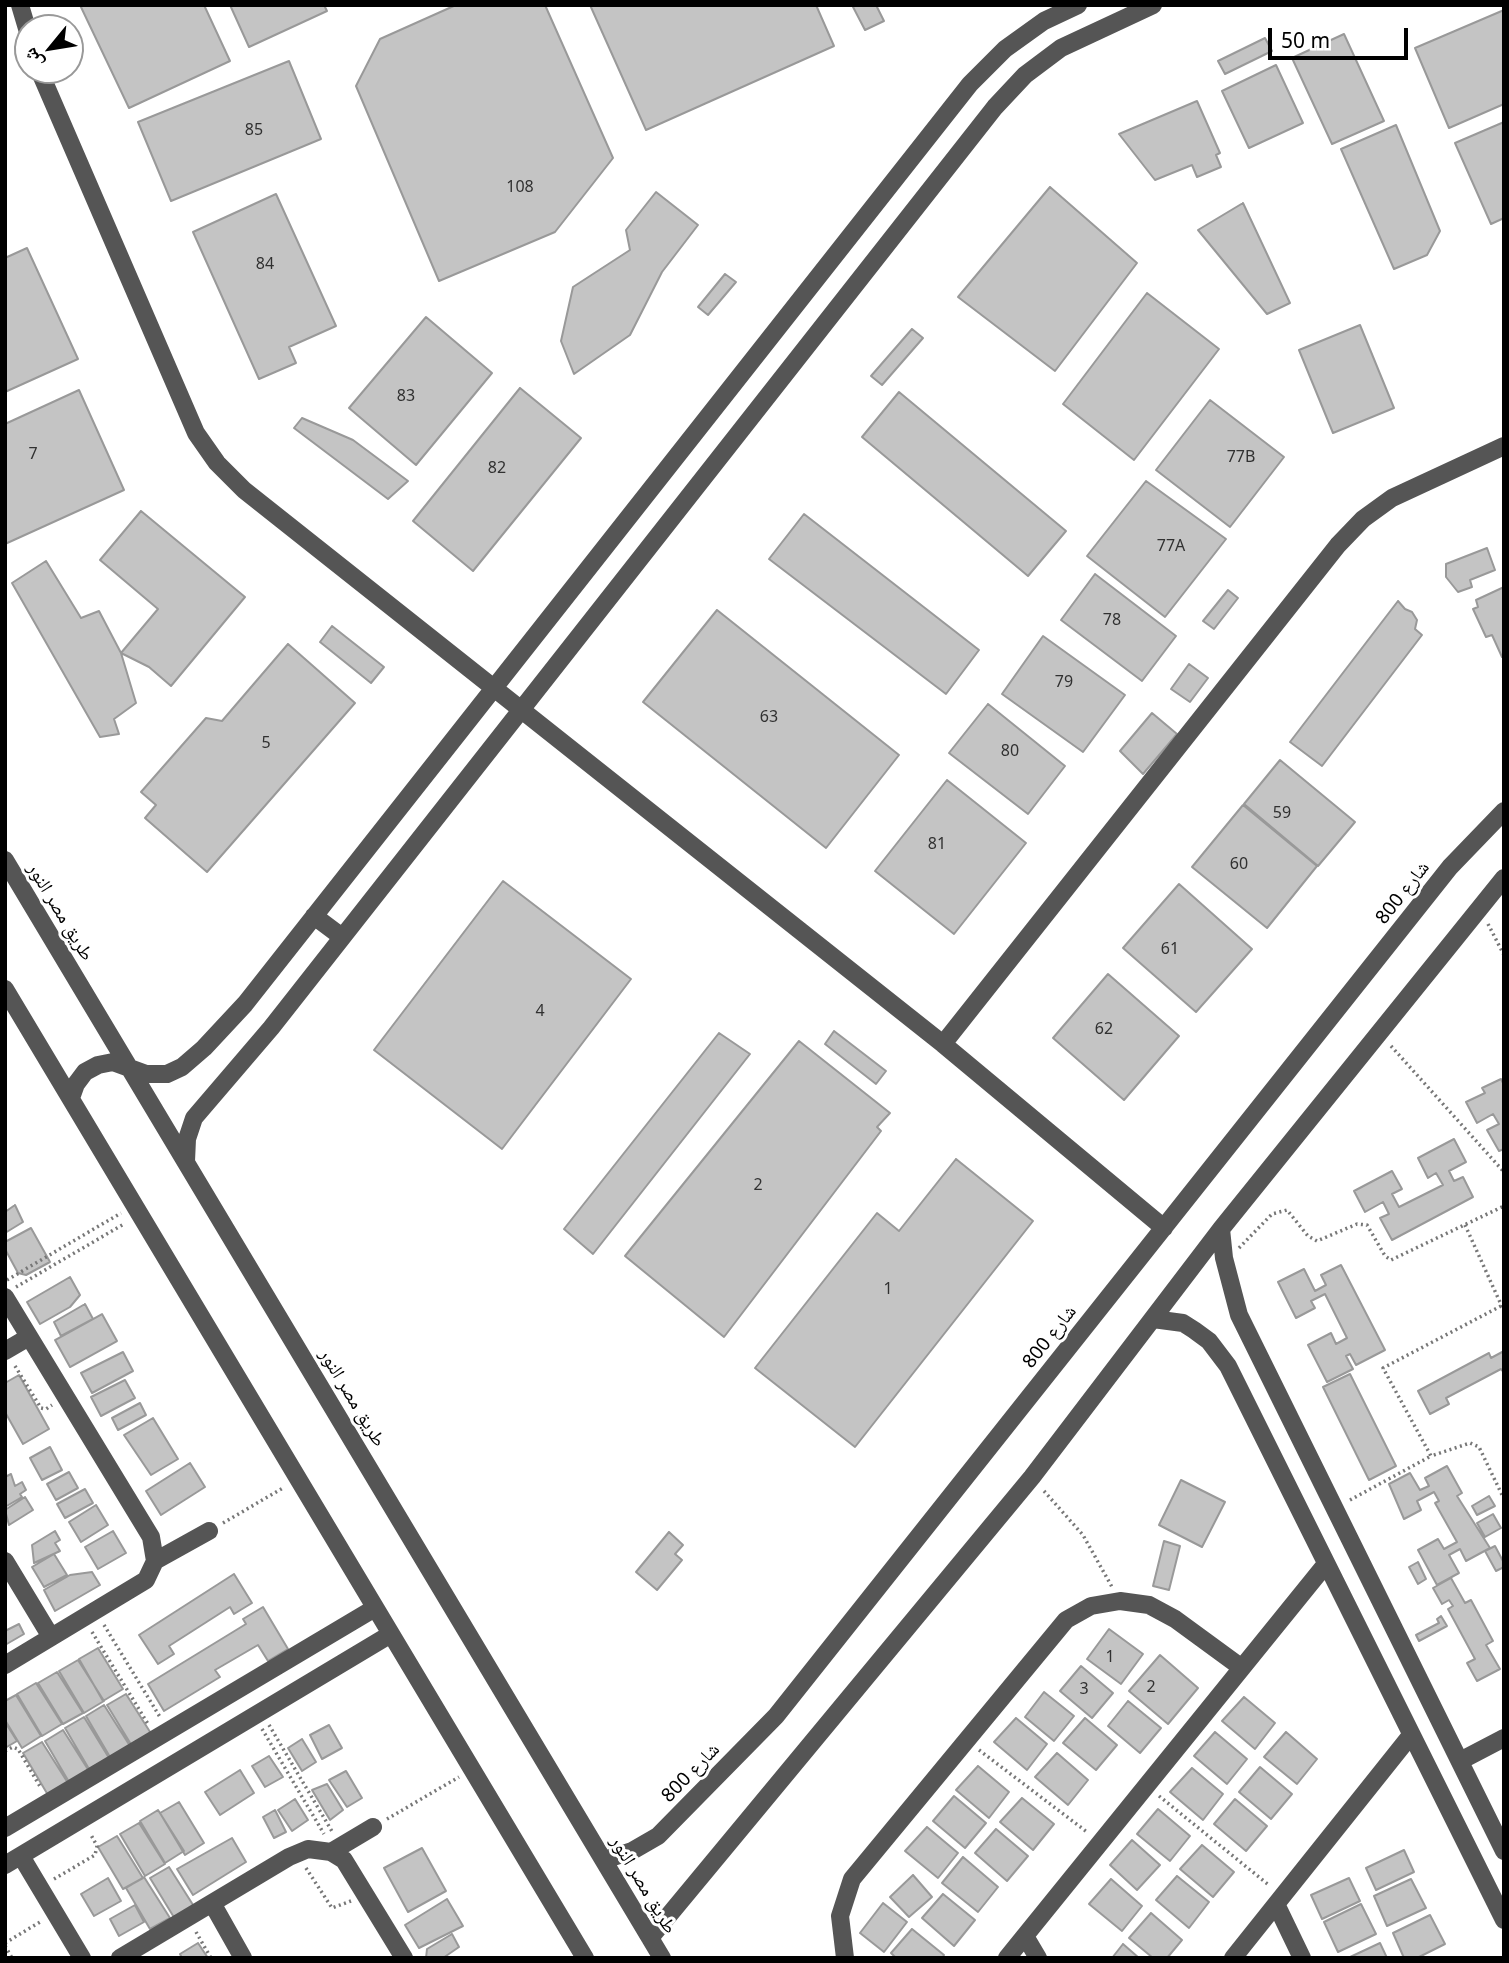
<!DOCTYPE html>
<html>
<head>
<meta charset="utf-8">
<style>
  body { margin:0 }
  #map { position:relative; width:1509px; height:1963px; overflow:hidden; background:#fff; font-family:"Noto Sans","Noto Naskh Arabic",sans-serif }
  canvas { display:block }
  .frame { position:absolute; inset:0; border:7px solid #000; pointer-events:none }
  .north { position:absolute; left:14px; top:14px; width:70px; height:70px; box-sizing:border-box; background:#fff; border:2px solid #999; border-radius:50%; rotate:240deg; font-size:19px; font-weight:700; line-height:28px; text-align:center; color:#000 }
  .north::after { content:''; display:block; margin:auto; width:24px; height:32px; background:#000; clip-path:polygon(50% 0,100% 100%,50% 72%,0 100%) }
  .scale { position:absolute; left:1268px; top:28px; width:140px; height:32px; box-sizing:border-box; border:4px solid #000; border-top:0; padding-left:9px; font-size:21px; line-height:24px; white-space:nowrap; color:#000; -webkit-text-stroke:5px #fff; paint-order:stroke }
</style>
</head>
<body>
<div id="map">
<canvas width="1509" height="1963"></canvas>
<div class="frame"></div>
<div class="north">ش</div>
<div class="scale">50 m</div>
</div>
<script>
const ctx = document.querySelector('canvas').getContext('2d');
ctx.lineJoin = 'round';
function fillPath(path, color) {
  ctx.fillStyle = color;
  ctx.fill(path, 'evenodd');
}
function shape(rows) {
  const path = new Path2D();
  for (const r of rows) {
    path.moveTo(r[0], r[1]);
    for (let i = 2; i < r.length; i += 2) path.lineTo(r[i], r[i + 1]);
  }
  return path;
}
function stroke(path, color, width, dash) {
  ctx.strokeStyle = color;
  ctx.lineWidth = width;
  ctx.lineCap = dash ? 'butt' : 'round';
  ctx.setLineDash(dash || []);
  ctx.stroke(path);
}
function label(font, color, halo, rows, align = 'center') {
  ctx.font = font + ' "Noto Sans","Noto Naskh Arabic",sans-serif';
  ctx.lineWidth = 6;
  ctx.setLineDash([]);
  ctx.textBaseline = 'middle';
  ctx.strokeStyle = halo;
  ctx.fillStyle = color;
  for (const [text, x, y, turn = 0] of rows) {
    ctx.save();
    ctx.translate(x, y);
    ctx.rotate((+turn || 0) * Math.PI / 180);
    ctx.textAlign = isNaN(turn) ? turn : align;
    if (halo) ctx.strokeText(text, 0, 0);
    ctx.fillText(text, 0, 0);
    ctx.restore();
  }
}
const building = shape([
  [80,5,204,5,230,61,129,108,80,5],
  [230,5,324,5,327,11,249,47,230,5],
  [456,5,545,5,613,158,555,232,439,281,356,86,380,39,456,5],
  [590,5,816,5,834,46,646,130,590,5],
  [852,5,876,5,884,21,865,30,852,5],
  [1504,10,1504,104,1449,128,1415,48,1504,10],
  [1344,34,1384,121,1332,144,1292,58,1344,34],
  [1265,38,1272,51,1225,74,1218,61,1265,38],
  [289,61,321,139,171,201,138,122,289,61],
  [1276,65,1303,123,1249,148,1222,91,1276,65],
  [1197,101,1220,153,1216,155,1221,167,1197,177,1192,165,1155,180,1119,134,1197,101],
  [1504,122,1504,218,1491,224,1455,143,1504,122],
  [1396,125,1440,231,1427,255,1394,269,1341,149,1396,125],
  [1050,187,1137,263,1055,371,958,297,1050,187],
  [656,192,698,225,662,272,630,335,574,374,561,341,573,287,630,250,626,230,656,192],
  [276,194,336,326,289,347,296,363,259,379,193,232,276,194],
  [1243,203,1290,303,1267,314,1198,230,1243,203],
  [27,248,78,359,5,392,5,258,27,248],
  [725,274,736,282,708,315,698,307,725,274],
  [1147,293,1219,349,1134,460,1063,404,1147,293],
  [426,317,492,373,416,465,349,408,426,317],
  [1360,325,1394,408,1333,433,1299,350,1360,325],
  [912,329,923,338,882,385,871,376,912,329],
  [520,388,581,438,473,571,413,521,520,388],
  [79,390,124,490,5,544,5,424,79,390],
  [899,392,1066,531,1028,576,862,437,899,392],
  [1210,400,1284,457,1230,527,1156,470,1210,400],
  [302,418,353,440,408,481,388,499,294,428,302,418],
  [1146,481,1226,539,1165,617,1087,556,1146,481],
  [141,511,245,597,171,686,149,667,121,653,158,609,100,560,141,511],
  [804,514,979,650,946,694,769,559,804,514],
  [1487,548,1495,570,1470,580,1472,587,1458,592,1446,577,1446,564,1487,548],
  [46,561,81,618,99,611,121,653,136,703,114,719,119,734,100,737,12,583,46,561],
  [1095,574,1176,636,1142,681,1061,620,1095,574],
  [1504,587,1504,656,1502,657,1492,635,1486,637,1473,609,1478,607,1476,600,1504,587],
  [1228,590,1238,598,1214,629,1203,621,1228,590],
  [1398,601,1405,609,1412,612,1417,620,1415,629,1422,635,1322,766,1290,742,1398,601],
  [717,610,899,755,826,848,643,702,717,610],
  [332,626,384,667,371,683,320,642,332,626],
  [1043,636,1125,695,1083,752,1002,694,1043,636],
  [288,644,355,703,207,872,145,818,156,805,141,792,206,718,222,721,288,644],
  [1189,664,1208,678,1190,702,1171,689,1189,664],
  [988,704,1065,766,1028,814,949,753,988,704],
  [1152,713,1177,734,1143,774,1120,751,1152,713],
  [1280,760,1355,822,1318,866,1244,804,1280,760],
  [947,780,1026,843,954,934,875,871,947,780],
  [1243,805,1317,866,1267,928,1192,867,1243,805],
  [503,881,631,979,502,1149,374,1050,503,881],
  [1179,884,1252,949,1196,1012,1123,948,1179,884],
  [1108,974,1179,1036,1124,1100,1053,1038,1108,974],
  [834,1031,886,1071,876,1084,825,1044,834,1031],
  [719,1033,750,1054,593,1254,564,1229,719,1033],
  [799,1041,890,1113,877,1127,881,1131,724,1337,625,1256,799,1041],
  [1501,1079,1504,1085,1504,1149,1499,1151,1487,1130,1499,1124,1493,1114,1477,1123,1466,1102,1485,1093,1482,1088,1501,1079],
  [1454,1139,1466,1162,1449,1171,1454,1181,1463,1177,1473,1197,1392,1240,1380,1218,1389,1214,1383,1202,1365,1212,1354,1191,1392,1171,1402,1189,1392,1194,1399,1207,1443,1185,1436,1173,1428,1178,1418,1158,1454,1139],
  [956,1159,1033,1221,855,1447,755,1368,877,1213,899,1231,956,1159],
  [15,1205,23,1222,5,1233,5,1212,15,1205],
  [31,1228,50,1262,26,1275,18,1273,5,1249,5,1242,31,1228],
  [1341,1265,1385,1350,1356,1365,1350,1354,1346,1356,1353,1369,1327,1382,1308,1345,1331,1333,1336,1344,1347,1338,1325,1294,1311,1301,1315,1308,1296,1318,1278,1282,1304,1269,1315,1291,1326,1285,1321,1275,1341,1265],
  [70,1277,80,1295,70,1307,40,1324,27,1302,70,1277],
  [85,1304,93,1319,61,1336,54,1322,85,1304],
  [102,1314,117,1341,70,1367,55,1340,102,1314],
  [1504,1351,1504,1373,1501,1369,1446,1398,1449,1404,1430,1414,1418,1391,1489,1353,1491,1358,1504,1351],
  [123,1352,133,1371,92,1393,81,1373,123,1352],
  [1350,1374,1396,1466,1369,1480,1323,1387,1350,1374],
  [19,1375,49,1429,23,1444,5,1412,5,1383,19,1375],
  [125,1380,135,1398,101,1416,91,1397,125,1380],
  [140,1403,146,1415,118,1430,112,1418,140,1403],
  [153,1418,178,1459,151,1475,124,1435,153,1418],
  [50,1447,62,1470,42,1480,30,1458,50,1447],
  [190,1463,205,1487,161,1515,146,1491,190,1463],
  [1447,1466,1462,1493,1457,1496,1490,1548,1466,1561,1460,1549,1449,1555,1459,1573,1437,1585,1418,1550,1438,1539,1444,1549,1457,1542,1435,1503,1439,1501,1434,1492,1417,1501,1421,1510,1404,1519,1389,1484,1410,1473,1420,1490,1429,1486,1425,1478,1447,1466],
  [69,1472,78,1488,56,1500,47,1484,69,1472],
  [11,1474,15,1486,22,1482,26,1490,20,1494,22,1497,5,1507,5,1477,11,1474],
  [1181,1480,1225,1502,1202,1547,1159,1525,1181,1480],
  [85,1489,93,1503,65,1518,57,1504,85,1489],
  [1489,1496,1495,1506,1477,1515,1472,1506,1489,1496],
  [25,1497,33,1510,9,1525,5,1510,25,1497],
  [96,1505,108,1525,81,1542,69,1522,96,1505],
  [1493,1514,1501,1528,1485,1537,1477,1523,1493,1514],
  [55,1531,60,1540,55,1543,60,1551,34,1563,32,1545,55,1531],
  [113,1531,126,1553,98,1569,85,1547,113,1531],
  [669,1532,683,1545,675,1554,682,1560,657,1590,636,1572,669,1532],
  [1164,1541,1180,1546,1169,1590,1153,1586,1164,1541],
  [1495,1546,1504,1563,1504,1567,1496,1571,1485,1551,1495,1546],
  [54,1554,67,1575,44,1587,32,1567,54,1554],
  [1418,1562,1426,1579,1418,1584,1409,1567,1418,1562],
  [92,1572,100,1585,55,1611,44,1590,70,1575,92,1572],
  [234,1574,252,1603,234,1614,230,1607,169,1646,174,1654,158,1664,139,1635,234,1574],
  [1451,1578,1465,1603,1471,1600,1493,1641,1486,1645,1500,1669,1477,1681,1467,1663,1475,1659,1448,1609,1453,1606,1449,1600,1442,1604,1433,1588,1451,1578],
  [263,1607,288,1649,268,1661,258,1645,215,1670,220,1677,164,1711,148,1684,246,1624,243,1619,263,1607],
  [1441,1616,1447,1626,1419,1641,1416,1635,1439,1623,1437,1619,1441,1616],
  [19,1624,24,1634,5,1645,5,1631,19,1624],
  [1109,1629,1143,1654,1121,1684,1087,1659,1109,1629],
  [98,1648,123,1689,103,1701,79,1659,98,1648],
  [1160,1655,1198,1688,1168,1724,1129,1691,1160,1655],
  [78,1660,104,1701,84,1713,59,1671,78,1660],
  [1081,1666,1113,1693,1092,1718,1060,1691,1081,1666],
  [57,1672,83,1713,63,1724,38,1683,57,1672],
  [36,1683,62,1724,42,1736,17,1694,36,1683],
  [1044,1692,1074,1716,1054,1741,1025,1717,1044,1692],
  [126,1694,152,1735,132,1746,107,1705,126,1694],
  [16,1695,41,1736,22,1748,5,1720,5,1701,16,1695],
  [1244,1697,1275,1723,1255,1749,1222,1721,1244,1697],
  [1128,1701,1161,1728,1140,1753,1108,1726,1128,1701],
  [104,1705,130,1746,110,1757,86,1716,104,1705],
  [84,1717,109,1758,89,1769,65,1728,84,1717],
  [1016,1718,1047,1744,1027,1770,994,1742,1016,1718],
  [1085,1718,1117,1745,1096,1770,1063,1743,1085,1718],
  [5,1722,17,1741,5,1748,5,1722],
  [329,1725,342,1748,322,1759,310,1735,329,1725],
  [63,1730,89,1771,69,1782,45,1741,63,1730],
  [1215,1732,1247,1759,1227,1784,1194,1756,1215,1732],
  [1286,1732,1317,1759,1297,1784,1264,1757,1286,1732],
  [302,1739,316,1762,302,1771,288,1748,302,1739],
  [42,1742,68,1783,48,1795,23,1753,42,1742],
  [1057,1753,1088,1780,1068,1805,1035,1777,1057,1753],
  [269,1756,283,1777,265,1787,252,1766,269,1756],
  [978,1766,1009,1792,989,1818,956,1790,978,1766],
  [1260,1767,1292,1794,1271,1819,1239,1792,1260,1767],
  [1192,1768,1223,1794,1203,1820,1170,1792,1192,1768],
  [240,1770,254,1793,220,1815,205,1792,240,1770],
  [346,1771,362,1798,347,1807,329,1780,346,1771],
  [327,1784,343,1810,330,1820,312,1790,327,1784],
  [954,1796,986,1823,965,1848,933,1821,954,1796],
  [1022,1798,1054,1824,1033,1850,1000,1822,1022,1798],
  [295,1799,308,1820,292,1831,278,1810,295,1799],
  [1235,1799,1267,1826,1246,1851,1214,1824,1235,1799],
  [179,1802,204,1843,185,1855,160,1813,179,1802],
  [1158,1809,1190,1836,1170,1861,1137,1834,1158,1809],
  [158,1810,184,1851,165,1863,140,1821,158,1810],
  [275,1810,286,1832,274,1838,263,1817,275,1810],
  [139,1823,165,1864,145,1876,120,1834,139,1823],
  [927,1827,958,1853,938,1878,905,1851,927,1827],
  [996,1829,1028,1856,1007,1881,975,1853,996,1829],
  [117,1836,143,1878,123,1889,98,1847,117,1836],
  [232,1838,246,1862,193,1895,177,1869,232,1838],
  [1132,1840,1160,1865,1137,1890,1110,1865,1132,1840],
  [1202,1845,1234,1872,1213,1897,1180,1869,1202,1845],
  [422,1848,446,1891,408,1912,384,1868,422,1848],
  [1404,1850,1414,1872,1376,1890,1366,1868,1404,1850],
  [963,1857,998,1887,978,1912,942,1883,963,1857],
  [169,1867,195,1908,175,1919,150,1878,169,1867],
  [913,1875,932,1897,909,1917,890,1897,913,1875],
  [1177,1876,1209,1902,1189,1928,1156,1900,1177,1876],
  [144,1877,170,1918,150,1929,126,1888,144,1877],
  [108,1878,121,1901,94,1916,81,1894,108,1878],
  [1349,1878,1360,1901,1322,1919,1311,1895,1349,1878],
  [1111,1879,1142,1906,1122,1931,1089,1904,1111,1879],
  [1411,1879,1426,1908,1387,1926,1374,1896,1411,1879],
  [943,1894,975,1920,954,1946,922,1918,943,1894],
  [447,1899,463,1926,419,1948,405,1925,447,1899],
  [883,1903,907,1922,884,1952,860,1933,883,1903],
  [1361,1904,1376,1934,1338,1952,1324,1922,1361,1904],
  [135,1905,144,1922,119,1936,110,1919,135,1905],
  [1151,1913,1182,1940,1167,1958,1153,1958,1129,1938,1151,1913],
  [1430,1915,1445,1944,1417,1958,1404,1958,1393,1933,1430,1915],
  [912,1929,944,1955,942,1958,896,1958,891,1953,912,1929],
  [452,1934,459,1947,443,1958,426,1958,427,1949,452,1934],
  [198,1943,208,1958,182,1958,180,1954,198,1943],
  [1380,1943,1387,1958,1348,1958,1380,1943],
  [1123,1944,1139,1958,1112,1958,1123,1944]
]);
const path = shape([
  [1488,924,1504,955],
  [1391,1046,1504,1172],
  [1465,1225,1504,1311],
  [1239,1248,1272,1214,1287,1210,1308,1236,1317,1241,1357,1224,1367,1225,1385,1256,1391,1260,1504,1206],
  [7,1280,121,1213],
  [16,1287,124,1224],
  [1501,1306,1383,1368,1431,1456,1470,1443,1479,1447,1504,1499],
  [15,1366,41,1408,46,1409,52,1405],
  [1044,1491,1083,1535,1112,1587],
  [1350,1500,1431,1456],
  [223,1523,283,1488],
  [1504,1598,1504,1603],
  [104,1625,160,1717],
  [92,1632,148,1724],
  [269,1725,333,1833],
  [262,1729,324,1834],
  [979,1750,1087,1832],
  [5,1751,13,1747,18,1749,41,1788],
  [1159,1796,1270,1886],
  [387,1819,459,1777],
  [306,1868,332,1908,351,1901],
  [54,1879,95,1855,97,1846,90,1833],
  [196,1932,211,1958],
  [5,1943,40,1922],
  [5,1946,12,1958]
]);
const minor = shape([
  [20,5,28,32],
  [39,70,196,433,217,463,244,490,943,1044,1164,1228],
  [5,860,662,1958],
  [314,916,342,937],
  [5,989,585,1958],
  [943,1044,1338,545,1363,519,1392,498,1504,446],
  [71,1098,76,1084,85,1072,98,1065,113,1062,146,1074,167,1074,182,1067,204,1048,245,1004,970,84,1005,49,1044,21,1078,5],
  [186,1161,187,1139,194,1118,271,1028,995,107,1025,75,1061,48,1153,5],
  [1221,1229,1224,1258,1239,1315,1504,1851],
  [5,1297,151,1537,155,1561,146,1580,5,1665],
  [1153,1319,1183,1323,1194,1330,1209,1341,1228,1366,1504,1920],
  [5,1351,29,1337],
  [5,1561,51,1637],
  [155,1561,209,1531],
  [1460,1761,1504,1738],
  [5,1828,375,1608],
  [331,1852,373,1827],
  [21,1856,82,1958],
  [604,1860,632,1851,658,1836,776,1716,1450,867,1504,811],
  [5,1865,391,1634],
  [212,1903,243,1958],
  [1276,1904,1302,1958],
  [1025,1936,1038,1958],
  [650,1938,1032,1477,1221,1229,1504,878],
  [120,1958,289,1857,308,1849,331,1852,344,1860,404,1958],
  [845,1958,840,1916,852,1879,1066,1620,1091,1606,1120,1601,1149,1605,1175,1619,1242,1668],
  [1007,1958,1326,1564],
  [1233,1958,1411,1735]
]);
const numberNames = [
  ["85",254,130],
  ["108",520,187],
  ["84",265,264],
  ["83",406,396],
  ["7",33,454],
  ["77B",1241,457],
  ["82",497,468],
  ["77A",1171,546],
  ["78",1112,620],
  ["79",1064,682],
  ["63",769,717],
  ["5",266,743],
  ["80",1010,751],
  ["59",1282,813],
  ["81",937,844],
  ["60",1239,864],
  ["61",1170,949],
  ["4",540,1011],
  ["62",1104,1029],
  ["2",758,1185],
  ["1",888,1289],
  ["1",1110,1657],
  ["2",1151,1687],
  ["3",1084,1689]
];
const streetNames = [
  ["شارع 800",1403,893,-52],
  ["طريق مصر النور",60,912,59],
  ["شارع 800",1050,1337,-52],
  ["طريق مصر النور",352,1398,59],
  ["شارع 800",691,1773,-46],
  ["طريق مصر النور",643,1885,59]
];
fillPath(building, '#c4c4c4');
stroke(building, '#999', 2);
stroke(path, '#777', 3.5, [2, 3.5]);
stroke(minor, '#555', 18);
label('16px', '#313131', null, numberNames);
label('19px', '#000', '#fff', streetNames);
</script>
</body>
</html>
